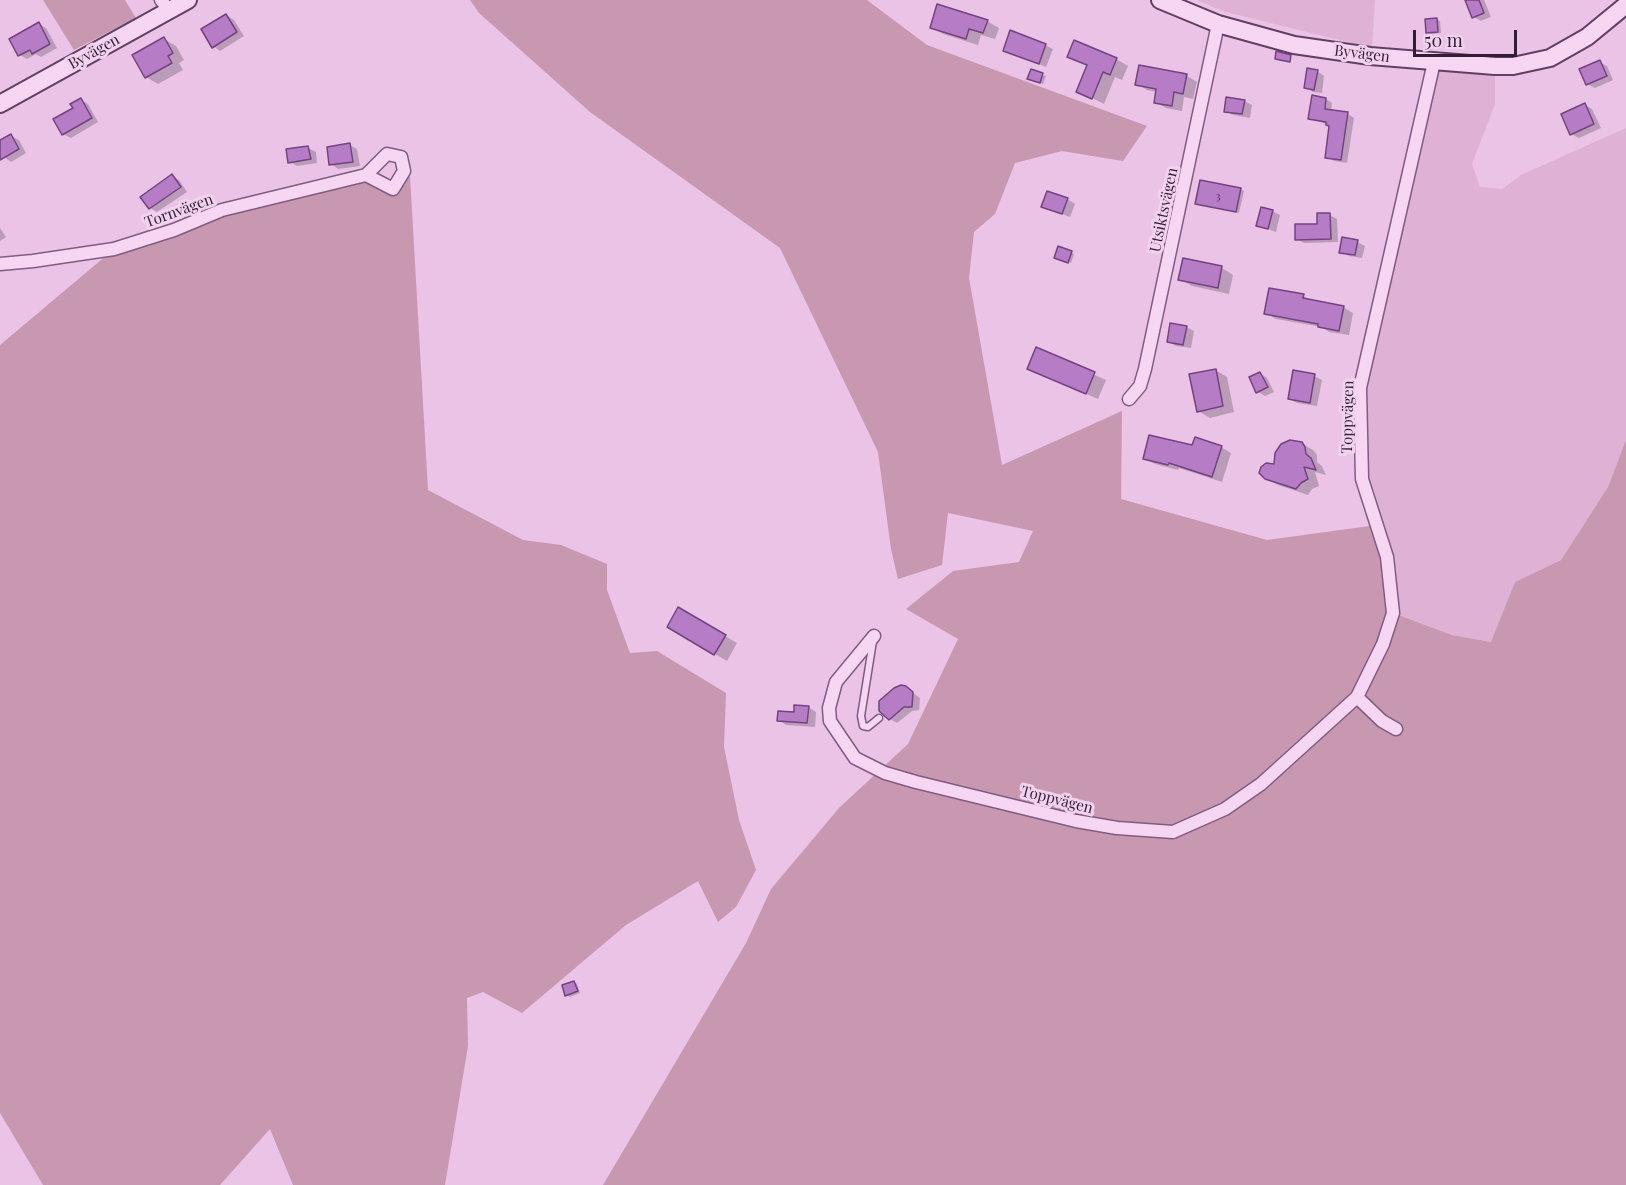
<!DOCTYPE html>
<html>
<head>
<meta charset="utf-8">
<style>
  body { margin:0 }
  #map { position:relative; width:1626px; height:1185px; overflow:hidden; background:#eac3e7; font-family:"Playfair Display",serif }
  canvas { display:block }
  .scale { position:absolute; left:1413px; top:30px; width:104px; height:27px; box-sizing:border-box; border:3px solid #311e34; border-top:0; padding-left:8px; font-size:18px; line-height:21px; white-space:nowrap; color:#311e34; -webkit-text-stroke:4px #f2d2ef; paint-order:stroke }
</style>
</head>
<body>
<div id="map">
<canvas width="1626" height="1185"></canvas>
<div class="scale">50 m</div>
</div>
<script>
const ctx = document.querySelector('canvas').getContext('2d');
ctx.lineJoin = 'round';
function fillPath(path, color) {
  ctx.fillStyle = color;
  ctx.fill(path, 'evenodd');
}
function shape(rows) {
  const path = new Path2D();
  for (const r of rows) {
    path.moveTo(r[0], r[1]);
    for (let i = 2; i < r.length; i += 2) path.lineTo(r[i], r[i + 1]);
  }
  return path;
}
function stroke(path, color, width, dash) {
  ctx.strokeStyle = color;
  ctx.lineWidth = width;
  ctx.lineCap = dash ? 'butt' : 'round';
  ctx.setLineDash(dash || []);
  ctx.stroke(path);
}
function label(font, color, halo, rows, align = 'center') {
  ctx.font = font + ' "Playfair Display",serif';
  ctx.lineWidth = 6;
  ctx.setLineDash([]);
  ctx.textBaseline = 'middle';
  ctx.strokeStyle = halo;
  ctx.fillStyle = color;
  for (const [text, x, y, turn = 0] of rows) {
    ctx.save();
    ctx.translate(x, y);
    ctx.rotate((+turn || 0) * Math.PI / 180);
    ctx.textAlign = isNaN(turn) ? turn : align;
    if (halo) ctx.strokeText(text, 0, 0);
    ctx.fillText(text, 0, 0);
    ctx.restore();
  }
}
const farmland = shape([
  [1197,0,1375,0,1372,48,1222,11],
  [1434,62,1495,66,1495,104,1472,164,1480,187,1502,189,1521,175,1626,128,1626,440,1608,487,1561,560,1515,582,1492,642,1452,635,1393,613,1362,479,1360,388]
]);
const green = shape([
  [43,0,125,0,136,18,74,50],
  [470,0,867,0,927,45,1147,126,1123,161,1062,151,1015,163,995,214,974,232,969,278,1002,465,1122,411,1121,499,1267,540,1377,525,1393,613,1452,635,1491,642,1515,582,1561,560,1608,487,1626,440,1626,1185,603,1185,746,943,771,889,839,808,908,744,958,639,906,609,953,571,1019,562,1033,531,948,513,942,565,898,579,891,549,878,452,780,248,590,112,479,13],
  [410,176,428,490,523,540,561,545,607,564,607,590,630,653,657,651,726,693,724,747,739,820,756,870,736,907,718,922,698,881,626,925,522,1013,483,992,467,998,468,1046,445,1185,293,1185,270,1129,220,1185,43,1185,0,1113,0,345,107,255,222,215,365,180,392,193]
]);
const shadow = shape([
  [1467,0,1484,0,1491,17,1481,21,1474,17],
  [226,15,234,20,244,36,220,51,213,46],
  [1436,19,1440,21,1441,33,1431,34,1427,32],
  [987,21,999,28,995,39,981,35,978,45,943,34,932,27],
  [39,24,46,28,57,48,41,57,36,54,27,59,20,55],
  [164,39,176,46,184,60,179,63,183,70,158,84,146,77],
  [1045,45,1053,49,1046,67,1005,50],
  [1069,57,1116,59,1128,66,1122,80,1115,77,1104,104,1078,91,1088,66],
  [1599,62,1607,66,1613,80,1595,88,1587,84],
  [1032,71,1046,76,1043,84,1032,80],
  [1317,71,1324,76,1322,93,1313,92,1305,87],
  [1187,76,1197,82,1193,99,1184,97,1182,111,1166,108,1155,102,1157,92,1147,90,1137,84],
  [1326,99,1332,103,1331,111,1348,114,1354,118,1347,163,1334,161,1327,157,1331,126,1310,118],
  [81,100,88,104,98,122,71,138,63,134],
  [1244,101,1252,105,1250,118,1233,115,1226,111],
  [1585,105,1592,109,1601,128,1579,138,1571,134],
  [11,136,19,140,26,153,11,162,4,157,0,151,0,142],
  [350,145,357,149,360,166,338,169,331,164],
  [308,148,316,152,317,163,297,166,290,162],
  [172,176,179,180,187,192,157,212,150,208],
  [1240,189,1244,191,1239,213,1196,203],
  [1067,199,1075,204,1070,217,1043,207],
  [1272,211,1280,215,1276,232,1258,225],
  [1330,215,1337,219,1338,242,1304,243,1297,239,1319,225],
  [0,228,6,237,0,241],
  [1357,242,1365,246,1362,258,1349,256,1341,252],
  [1071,252,1074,254,1071,263,1059,259],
  [1184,260,1222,268,1233,275,1229,294,1192,286,1180,279],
  [1303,296,1313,301,1343,307,1353,313,1349,335,1329,332,1322,327,1276,319,1266,313],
  [1186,327,1194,331,1191,348,1176,346,1168,342],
  [1037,349,1106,380,1098,399,1028,368],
  [1215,370,1227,377,1234,412,1210,418,1198,411],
  [1260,373,1267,378,1274,392,1265,396,1258,392],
  [1314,376,1322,380,1317,406,1297,403,1289,399],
  [1301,443,1313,450,1317,455,1317,462,1322,466,1326,475,1315,472,1319,486,1312,489,1308,495,1278,485,1266,478,1276,466],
  [1193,447,1221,447,1231,453,1222,482,1179,468,1178,470,1155,464,1145,459],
  [679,609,737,643,727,661,669,627],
  [906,688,920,698,919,710,912,711,897,723,890,719],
  [808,707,816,712,815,727,786,725,779,720],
  [574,982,577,984,580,993,570,997,567,995]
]);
const building = shape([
  [1465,0,1479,0,1484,13,1472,18,1465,0],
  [937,4,988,20,983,33,969,29,966,39,930,28,937,4],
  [226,14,237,32,212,48,201,29,226,14],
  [1437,18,1438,32,1426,33,1425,19,1437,18],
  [39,22,50,44,32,54,30,50,18,56,9,39,39,22],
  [1010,30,1046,44,1039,64,1003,51,1010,30],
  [164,37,173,53,168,56,172,63,145,78,132,55,164,37],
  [1074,40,1117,58,1110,75,1103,72,1092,99,1076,92,1087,65,1067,57,1074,40],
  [1276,51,1291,55,1290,62,1275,59,1276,51],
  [1600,60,1607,76,1586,85,1579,69,1600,60],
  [1139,65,1187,74,1183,94,1174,92,1172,106,1154,103,1156,89,1135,85,1139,65],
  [1307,68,1318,70,1314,90,1304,88,1307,68],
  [1031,69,1043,73,1040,83,1027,79,1031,69],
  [1312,95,1326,98,1325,109,1348,112,1341,160,1325,158,1329,126,1326,125,1326,122,1308,119,1312,95],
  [1226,97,1245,100,1242,114,1224,112,1226,97],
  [81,98,92,118,62,135,53,119,73,108,70,104,81,98],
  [1585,103,1594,124,1570,135,1561,114,1585,103],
  [11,134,19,149,0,160,0,140,11,134],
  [350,143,353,162,329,165,327,147,350,143],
  [308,146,311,159,288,163,286,149,308,146],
  [172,174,181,187,149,209,140,197,172,174],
  [1200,180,1241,188,1236,212,1195,204,1200,180],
  [1047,191,1068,198,1062,214,1041,207,1047,191],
  [1261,207,1273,210,1268,229,1256,226,1261,207],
  [1317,213,1330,213,1331,239,1295,240,1295,224,1317,224,1317,213],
  [1342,237,1358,240,1355,255,1339,253,1342,237],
  [1058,246,1072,251,1068,263,1054,258,1058,246],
  [1183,258,1222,266,1218,288,1178,280,1183,258],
  [1269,288,1304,294,1303,298,1344,306,1339,331,1318,327,1318,324,1264,314,1269,288],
  [1170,323,1187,326,1183,345,1167,342,1170,323],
  [1036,347,1095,372,1086,394,1027,369,1036,347],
  [1216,369,1223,406,1197,412,1189,374,1216,369],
  [1293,370,1315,374,1310,403,1288,399,1293,370],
  [1260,372,1268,387,1256,393,1249,377,1260,372],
  [1149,435,1192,445,1195,437,1222,446,1212,477,1169,463,1168,465,1143,459,1149,435],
  [1290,440,1302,442,1305,447,1306,454,1311,458,1316,470,1304,467,1308,479,1301,483,1296,489,1265,479,1259,473,1261,467,1266,463,1274,464,1275,453,1281,444,1290,440],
  [678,607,726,635,714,655,667,627,678,607],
  [901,685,906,686,913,692,912,707,904,707,889,720,879,711,879,701,894,688,901,685],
  [794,705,809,706,807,723,777,721,778,711,794,712,794,705],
  [574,981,578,991,565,996,562,985,574,981]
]);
const lane = shape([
  [873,641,861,716,863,726,868,727,879,718]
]);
const street = shape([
  [161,0,169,10],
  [0,264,33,261,114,249,174,230,222,210,366,175,387,154,401,157,404,171,393,189,366,175],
  [1129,399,1140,386,1145,369,1218,24],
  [874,636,836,682,829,708,830,721,855,758,885,773,916,782,1076,821,1117,828,1173,832,1225,809,1261,784,1357,697],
  [1396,729,1382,721,1357,697,1383,644,1393,613,1387,557,1362,479,1360,388,1434,62]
]);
const secondary = shape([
  [1160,0,1218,24,1294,45,1370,56,1495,66,1513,66,1550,58,1587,37,1626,5],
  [0,104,188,0]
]);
const numberNames = [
  ["3",1218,196]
];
const streetNames = [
  ["Byvägen",94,52,-29],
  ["Byvägen",1362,54,7],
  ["Utsiktsvägen",1164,210,-78],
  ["Tornvägen",179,211,-20],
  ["Toppvägen",1348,417,-89],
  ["Toppvägen",1057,800,14]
];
fillPath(farmland, '#dfb1d5');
fillPath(green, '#c798b0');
fillPath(shadow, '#0003');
fillPath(building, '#b77cc6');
stroke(building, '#734381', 1.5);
stroke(lane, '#805c83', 9);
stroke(street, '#805c83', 15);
stroke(secondary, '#613f65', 20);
stroke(lane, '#f6d6f3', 6);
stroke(street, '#f6d6f3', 12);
stroke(secondary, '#f6d6f3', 16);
label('12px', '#523658', null, numberNames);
label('15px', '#311e34', '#f2d2ef', streetNames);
</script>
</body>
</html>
